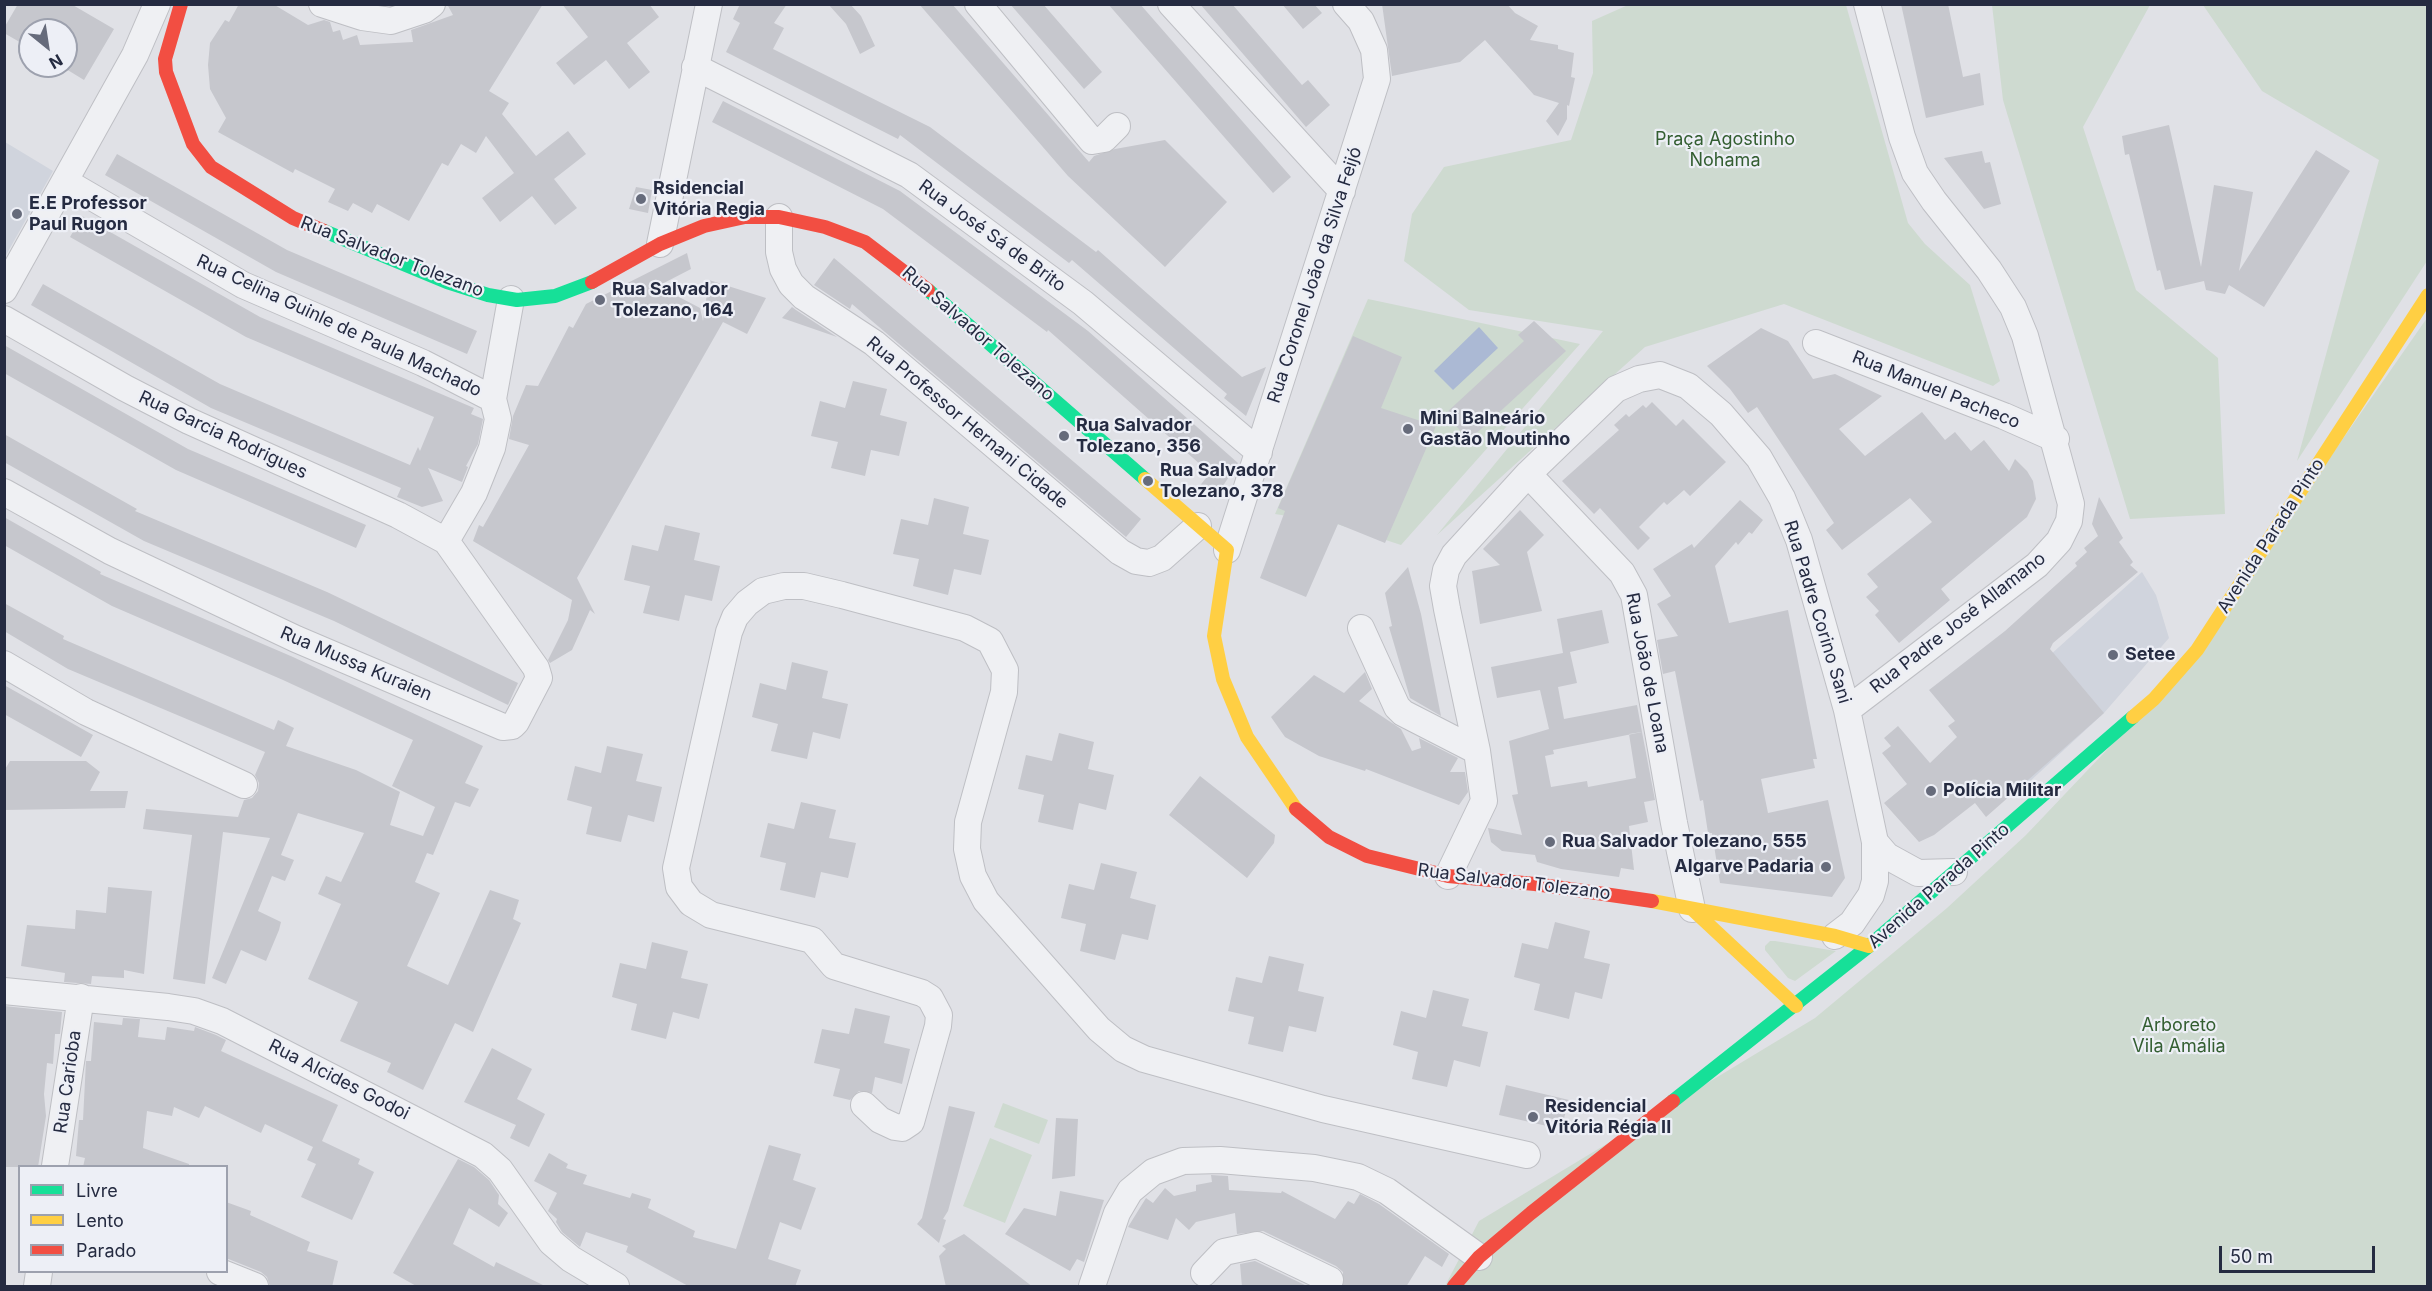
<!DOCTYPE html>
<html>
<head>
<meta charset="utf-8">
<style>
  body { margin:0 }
  #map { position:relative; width:2432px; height:1291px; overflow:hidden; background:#e0e1e6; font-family:Inter,sans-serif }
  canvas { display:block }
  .frame { position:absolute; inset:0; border:6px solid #252b41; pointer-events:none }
  .legend { position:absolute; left:18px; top:1165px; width:210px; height:108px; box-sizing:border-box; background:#edeff6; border:2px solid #9da1ae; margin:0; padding:8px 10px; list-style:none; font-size:18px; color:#252b41 }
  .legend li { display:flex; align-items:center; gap:12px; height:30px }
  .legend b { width:30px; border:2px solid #9da1ae }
  .north { position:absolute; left:18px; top:18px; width:60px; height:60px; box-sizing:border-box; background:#edeff6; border:2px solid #9da1ae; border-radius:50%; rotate:150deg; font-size:16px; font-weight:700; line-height:24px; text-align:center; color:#252b41 }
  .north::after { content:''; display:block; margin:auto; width:21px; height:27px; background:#666b7b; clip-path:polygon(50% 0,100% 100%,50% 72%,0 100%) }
  .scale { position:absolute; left:2219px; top:1246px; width:156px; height:27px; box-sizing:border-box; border:3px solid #252b41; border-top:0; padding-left:8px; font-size:18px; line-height:21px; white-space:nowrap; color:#252b41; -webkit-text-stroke:4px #edeff6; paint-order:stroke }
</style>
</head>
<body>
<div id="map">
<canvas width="2432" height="1291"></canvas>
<div class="frame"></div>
<ul class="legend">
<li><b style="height:8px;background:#16e098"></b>Livre</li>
<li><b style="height:8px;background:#ffcf43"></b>Lento</li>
<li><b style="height:8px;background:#f24e42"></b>Parado</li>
</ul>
<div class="north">N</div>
<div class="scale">50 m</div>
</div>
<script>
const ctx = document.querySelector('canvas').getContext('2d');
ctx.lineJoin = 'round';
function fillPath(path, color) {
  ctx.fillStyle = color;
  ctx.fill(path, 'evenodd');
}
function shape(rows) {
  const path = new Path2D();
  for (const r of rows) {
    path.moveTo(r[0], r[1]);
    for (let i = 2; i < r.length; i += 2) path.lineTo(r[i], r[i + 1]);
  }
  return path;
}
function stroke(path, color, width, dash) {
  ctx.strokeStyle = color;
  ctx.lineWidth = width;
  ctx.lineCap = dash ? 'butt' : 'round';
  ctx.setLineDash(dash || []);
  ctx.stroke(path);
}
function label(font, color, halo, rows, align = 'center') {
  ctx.font = font + ' Inter,sans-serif';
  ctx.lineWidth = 4.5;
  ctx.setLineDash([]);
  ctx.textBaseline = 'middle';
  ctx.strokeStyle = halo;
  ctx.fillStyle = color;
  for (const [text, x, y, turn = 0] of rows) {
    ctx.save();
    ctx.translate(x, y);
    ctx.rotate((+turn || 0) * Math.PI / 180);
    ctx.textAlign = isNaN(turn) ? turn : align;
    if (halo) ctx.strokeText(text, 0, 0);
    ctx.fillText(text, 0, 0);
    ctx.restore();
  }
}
const built = shape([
  [5,142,53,171,5,257],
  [2142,572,2156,595,2169,638,2104,713,2027,784,1976,722]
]);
const green = shape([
  [1628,5,1846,5,1908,223,1925,244,1970,285,2000,381,1993,386,1784,304,1645,347,1437,535,1603,331,1469,310,1404,261,1412,214,1444,167,1571,140,1593,73,1592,21],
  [1992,5,2150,5,2083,127,2136,290,2218,358,2225,514,2130,519,2003,100],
  [2203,5,2427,5,2427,261,2297,461,2379,160,2262,91],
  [1368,299,1580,344,1401,545,1337,524,1275,514],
  [2427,318,2427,1286,1445,1286,1479,1221,1815,1018,1947,908,2026,835,2179,674],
  [1770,941,1775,941,1836,951,1795,981,1788,978,1765,950,1765,946],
  [1003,1103,1048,1120,1039,1144,994,1127],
  [990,1138,1032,1155,1005,1223,963,1206]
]);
const water = shape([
  [1479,327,1498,348,1453,390,1434,371]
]);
const building = shape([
  [18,4,71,4,114,29,84,80,66,69,66,30,30,30,30,48,4,33,4,28],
  [239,4,273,4,308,25,324,20,330,22,333,32,340,30,343,40,357,35,360,45,413,42,411,30,453,15,447,4,543,4,489,91,509,103,502,114,536,156,568,131,586,154,554,179,577,208,555,225,532,196,500,222,482,198,514,173,486,136,476,153,461,144,448,166,442,163,409,221,377,204,372,213,353,203,348,211,328,202,335,189,295,169,293,173,218,132,226,118,210,89,208,65,210,43,225,20,229,22],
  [562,4,649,4,659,17,627,43,650,72,629,89,606,60,574,85,556,63,588,37],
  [740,4,787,4,774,23,784,28,773,49,930,127,1096,252,1098,250,1242,377,1266,367,1246,416,1224,398,1227,394,1072,260,1069,263,900,135,898,139,726,52,740,23,733,19],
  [828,4,850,4,861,16,875,46,860,54,846,24],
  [919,4,952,4,1089,162,1094,156,1115,149,1165,140,1227,202,1165,267,1068,176],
  [1010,4,1043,4,1102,72,1084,89],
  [1108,4,1140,4,1291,177,1273,193],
  [1200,4,1232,4,1302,85,1308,80,1330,105,1306,127],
  [1282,4,1314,4,1322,13,1303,29],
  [1382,4,1507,4,1515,13,1538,26,1530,40,1558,45,1558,49,1574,53,1571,77,1575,78,1569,106,1567,105,1567,119,1558,136,1546,121,1559,103,1534,95,1485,40,1460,62,1392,76],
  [1901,4,1948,4,1963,77,1980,73,1984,105,1926,118],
  [723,101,900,191,1088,331,1238,463,1215,498,1198,488,1210,473,1048,330,1047,332,883,209,712,122],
  [2169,125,2201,267,2214,185,2253,192,2239,271,2316,150,2350,171,2264,307,2229,285,2225,294,2206,290,2204,281,2165,290,2160,270,2157,271,2129,154,2125,155,2122,136],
  [1982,151,1985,163,1990,162,2001,204,1984,209,1944,158],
  [117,154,287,250,477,331,467,354,276,272,105,175],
  [636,187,652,190,648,213,629,209],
  [82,216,260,317,474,408,471,414,483,419,478,444,466,466,468,467,462,482,428,468,443,501,422,507,397,497,401,488,211,408,31,305,43,284,220,384,410,465,418,447,420,451,434,417,246,337,70,237],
  [687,253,691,269,658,286,700,308,703,321,709,280,766,298,747,334,723,322,577,578,595,614,590,610,572,650,550,663,548,660,568,620,572,600,473,541,479,525,483,527,529,445,509,439,513,416,526,385,538,386,569,326,573,328,586,304],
  [834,258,1141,519,1126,537,852,304,850,309,814,285],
  [792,307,796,310,837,337,782,318],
  [1534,321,1566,351,1469,440,1445,414,1524,341,1518,335],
  [1761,328,1788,341,1813,379,1835,374,1882,396,1839,429,1865,456,1922,412,1945,440,1955,432,1971,451,1984,440,2009,471,2015,459,2027,471,2033,481,2036,499,2027,517,1941,589,1950,600,1899,643,1875,615,1879,611,1866,597,1878,587,1867,574,1932,522,1910,498,1842,550,1826,530,1834,523,1757,407,1748,413,1730,389,1707,366],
  [1353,336,1402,357,1381,408,1436,426,1385,543,1338,524,1306,597,1260,578,1285,511,1278,508],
  [4,345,188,449,366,525,356,548,176,470,4,373],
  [853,381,887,389,880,415,907,422,899,456,871,450,865,476,831,468,838,442,811,436,820,401,845,408],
  [1652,402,1676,426,1683,419,1726,462,1690,496,1684,490,1667,505,1664,502,1639,527,1650,538,1638,550,1600,508,1594,514,1562,481,1619,430,1614,425,1626,414,1629,417,1643,405,1646,408],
  [4,434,137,509,135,511,327,592,518,683,508,705,334,621,144,541,4,462],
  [2099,497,2123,538,2119,542,2133,562,2130,565,2138,572,2053,643,2050,649,2104,713,1986,817,1975,803,1934,835,1919,842,1884,803,1907,784,1882,753,1891,746,1884,738,1898,726,1930,763,1957,737,1948,726,1955,721,1929,690,2005,631,2077,566,2075,563,2087,552,2084,548,2098,536,2092,524],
  [934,498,969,507,963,534,989,540,981,575,954,569,948,595,913,586,919,559,893,554,901,519,928,525],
  [1740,500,1763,520,1752,534,1749,532,1738,545,1736,542,1715,566,1729,623,1788,610,1817,759,1813,759,1815,768,1761,779,1768,813,1828,800,1845,878,1832,897,1720,883,1712,833,1708,833,1703,800,1700,801,1675,671,1663,674,1657,640,1678,636,1657,604,1671,596,1653,569,1692,544,1694,548],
  [1520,510,1544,535,1527,552,1542,611,1480,624,1472,571,1500,565,1483,549],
  [4,517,101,572,100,574,293,657,483,746,465,783,479,789,470,807,455,802,433,855,427,853,415,882,440,893,407,966,448,985,490,890,519,900,513,919,521,923,473,1032,455,1023,423,1090,387,1072,391,1063,340,1041,358,1002,308,979,341,904,318,894,326,876,341,882,364,833,298,813,281,855,294,860,285,881,272,876,258,911,281,922,279,930,266,961,241,950,226,984,212,978,270,838,223,832,205,984,173,979,192,835,143,829,146,809,238,817,244,800,252,798,258,791,259,783,255,775,265,752,68,669,4,631,4,603,64,636,63,639,274,730,278,720,294,728,286,746,356,770,400,792,390,825,423,836,435,807,392,786,413,740,283,680,112,606,4,545],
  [665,525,700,533,694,560,720,566,712,601,685,595,679,621,643,613,650,586,624,580,632,545,658,551],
  [1408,567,1421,614,1441,716,1410,698,1389,627,1392,626,1385,593],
  [1602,610,1609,643,1570,652,1577,683,1558,687,1564,719,1637,705,1642,732,1553,750,1554,754,1545,756,1551,787,1587,781,1588,787,1636,778,1629,734,1642,732,1655,800,1644,802,1648,822,1629,826,1634,870,1621,868,1619,877,1561,869,1537,862,1535,855,1502,851,1491,842,1488,828,1522,835,1512,795,1518,794,1509,741,1549,729,1540,690,1497,698,1491,667,1563,653,1557,619],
  [792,662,828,671,822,698,848,704,840,739,813,732,807,759,771,751,778,724,752,717,760,683,786,690],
  [1365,672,1372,689,1359,701,1401,729,1412,751,1421,748,1419,738,1458,758,1450,772,1465,772,1468,792,1459,805,1366,769,1365,771,1319,756,1285,737,1271,717,1314,675,1344,693],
  [4,685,93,735,81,757,4,714],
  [1059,733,1094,742,1088,769,1114,775,1106,810,1079,803,1073,830,1038,822,1044,795,1018,789,1026,755,1052,761],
  [607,746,643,754,636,781,662,787,654,822,628,815,621,842,586,834,592,807,567,800,575,766,601,773],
  [10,761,86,761,100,772,90,791,128,791,125,808,4,810,4,771],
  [1200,776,1275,835,1274,843,1247,878,1169,815],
  [801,802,836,810,829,838,856,843,848,878,821,872,815,898,780,890,786,863,760,857,768,823,794,829],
  [1101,863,1137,872,1130,898,1156,905,1148,940,1122,934,1115,960,1080,951,1086,924,1061,918,1069,884,1094,890],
  [108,887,152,891,144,974,124,970,124,978,92,976,91,984,64,982,65,973,21,966,27,925,75,929,76,910,106,913],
  [1555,922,1590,931,1584,958,1610,964,1602,999,1575,992,1569,1019,1534,1010,1540,984,1514,977,1522,943,1548,949],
  [652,942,688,951,681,978,708,984,699,1019,673,1012,666,1039,631,1030,637,1004,612,997,620,963,646,969],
  [1269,956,1304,964,1298,991,1324,997,1316,1032,1289,1026,1283,1052,1248,1044,1254,1017,1228,1011,1236,977,1262,983],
  [1433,990,1469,999,1462,1026,1488,1032,1480,1067,1454,1060,1447,1087,1412,1079,1418,1052,1393,1045,1401,1011,1426,1018],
  [4,1006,62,1012,60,1034,55,1034,53,1064,47,1063,44,1094,46,1116,38,1167,4,1167],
  [855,1008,890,1016,884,1043,910,1049,902,1084,875,1077,872,1093,859,1091,850,1100,833,1096,840,1069,814,1063,822,1029,849,1034],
  [123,1018,140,1019,138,1037,165,1040,167,1027,194,1031,195,1027,216,1035,226,1040,221,1051,338,1105,322,1141,360,1159,358,1164,374,1172,352,1220,301,1197,316,1164,307,1160,313,1147,265,1124,261,1133,205,1106,199,1118,174,1107,172,1116,147,1111,143,1148,189,1164,189,1167,83,1167,85,1158,76,1156,79,1120,83,1120,86,1061,91,1061,94,1022,122,1025],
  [492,1048,532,1069,517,1099,545,1114,529,1147,510,1138,516,1125,464,1102],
  [1506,1085,1569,1100,1563,1122,1549,1118,1547,1126,1499,1115],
  [949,1106,975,1112,948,1211,943,1219,946,1220,939,1243,917,1224,922,1218],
  [1056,1118,1078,1119,1075,1176,1052,1179],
  [769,1145,801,1154,793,1180,816,1188,801,1230,780,1222,768,1259,801,1270,795,1287,690,1287,626,1252,628,1246,586,1232,580,1247,562,1232,556,1222,557,1219,548,1211,557,1193,534,1181,549,1153,568,1164,566,1168,587,1175,583,1184,630,1198,632,1193,651,1199,648,1208,695,1231,693,1237,736,1249],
  [458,1159,474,1167,489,1180,499,1195,498,1204,508,1213,499,1227,469,1208,453,1244,494,1267,496,1262,547,1287,418,1287,393,1273],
  [1211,1175,1228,1176,1229,1190,1281,1193,1282,1191,1335,1219,1348,1201,1354,1204,1360,1194,1379,1204,1449,1254,1442,1267,1425,1256,1406,1287,1343,1287,1343,1272,1336,1266,1263,1231,1237,1234,1235,1213,1196,1222,1189,1230,1176,1218,1168,1240,1128,1227,1146,1198,1153,1203,1165,1188,1174,1196,1196,1191,1196,1185,1212,1182],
  [1060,1191,1104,1200,1084,1262,1077,1259,1070,1271,1005,1234,1024,1208,1056,1216],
  [226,1202,251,1211,250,1215,310,1242,307,1251,338,1261,332,1287,270,1287,267,1277,261,1272,226,1258],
  [964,1234,1033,1287,946,1287,939,1256,946,1249,942,1246],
  [1255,1261,1309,1287,1242,1287,1240,1264]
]);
const street = shape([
  [322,4,362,17,391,21,424,10,432,4],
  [978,4,1092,141,1104,139,1117,126],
  [1171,4,1342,191],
  [695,67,909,175,1083,303,1259,452],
  [66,182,243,285,423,363,493,399,511,299],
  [779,217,779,252,783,269,791,284,804,297,874,343,1120,552,1136,561,1149,563,1162,558,1198,526],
  [660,244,709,4],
  [4,290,135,55,157,4],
  [4,319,125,388,189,421,398,515,446,541,536,668,539,678,516,722,512,726,503,727,296,639,110,551,4,492],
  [1816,343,2004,416,2056,439],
  [1528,474,1622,573,1634,595,1674,823,1692,909],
  [446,541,474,493,492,448,498,419,493,399],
  [1227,550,1377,79,1374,50,1361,21,1346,4],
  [1361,628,1397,707,1403,713,1477,751],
  [4,664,86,712,244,785],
  [1847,710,2037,565,2059,541,2069,521,2071,504,2025,336,2013,307,1989,270,1934,201,1915,173,1902,137,1867,4],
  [1875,842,1887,856,1918,873,1954,872],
  [1448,876,1484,801,1477,751,1447,609,1443,586,1446,570,1454,555,1528,474,1616,389,1639,379,1660,375,1688,386,1721,414,1759,458,1782,498,1799,540,1847,710,1875,842,1875,881,1871,895,1852,923,1835,936],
  [4,991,168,1007,194,1011,222,1021,483,1155,500,1170,551,1242,571,1259,616,1286],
  [864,1105,880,1120,895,1127,902,1128,911,1122,938,1026,939,1015,930,998,922,993,834,966,812,940,711,915,691,903,679,887,676,868,729,632,735,617,747,603,763,591,784,586,804,586,842,595,965,628,990,641,1005,670,1004,692,968,822,967,849,973,876,986,901,1099,1029,1123,1049,1144,1059,1323,1109,1527,1155],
  [55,1166,81,997],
  [220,1272,255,1286],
  [1204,1273,1224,1252,1257,1245,1330,1280,1327,1286],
  [37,1286,39,1272],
  [1092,1286,1117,1213,1130,1191,1153,1172,1183,1161,1220,1160,1314,1168,1358,1177,1387,1191,1479,1257]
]);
const fast = shape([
  [324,231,447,282,488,295,517,300,555,296,592,282],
  [928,290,1145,479],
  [1673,1101,1869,946,2133,717]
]);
const slow = shape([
  [1145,479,1227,550,1214,636,1223,679,1247,737,1296,809],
  [2133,717,2154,699,2197,650,2428,295],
  [1652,901,1835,936,1869,946],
  [1692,909,1796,1006]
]);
const jam = shape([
  [181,4,165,59,166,72,193,144,211,167,293,218,324,231],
  [592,282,660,244,704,226,745,217,779,217,825,227,865,242,928,290],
  [1296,809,1329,837,1367,856,1448,876,1535,884,1652,901],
  [1454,1286,1479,1257,1531,1213,1673,1101]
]);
const markers = [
  [641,199,6,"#666b7b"],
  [17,214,6,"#666b7b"],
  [600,300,6,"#666b7b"],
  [1408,429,6,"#666b7b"],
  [1064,436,6,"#666b7b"],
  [1148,481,6,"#666b7b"],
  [2113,655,6,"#666b7b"],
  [1931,791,6,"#666b7b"],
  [1550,842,6,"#666b7b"],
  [1826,867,6,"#666b7b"],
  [1533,1117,6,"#666b7b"]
];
const parkNames = [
  ["Praça Agostinho",1725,140],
  ["Nohama",1725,161],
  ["Arboreto",2179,1026],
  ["Vila Amália",2179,1047]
];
const poiNames = [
  ["Rsidencial",653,189],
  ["Vitória Regia",653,210],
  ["E.E Professor",29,204],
  ["Paul Rugon",29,225],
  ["Rua Salvador",612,290],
  ["Tolezano, 164",612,311],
  ["Mini Balneário",1420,419],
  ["Gastão Moutinho",1420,440],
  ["Rua Salvador",1076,426],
  ["Tolezano, 356",1076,447],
  ["Rua Salvador",1160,471],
  ["Tolezano, 378",1160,492],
  ["Setee",2125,655],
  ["Polícia Militar",1943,791],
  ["Rua Salvador Tolezano, 555",1562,842],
  ["Algarve Padaria",1814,867,"right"],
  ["Residencial",1545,1107],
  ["Vitória Régia II",1545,1128]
];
const streetNames = [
  ["Rua José Sá de Brito",992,236,36],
  ["Rua Salvador Tolezano",392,257,21],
  ["Rua Coronel João da Silva Feijó",1315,275,-72],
  ["Rua Celina Guinle de Paula Machado",339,326,25],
  ["Rua Salvador Tolezano",978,334,41],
  ["Rua Manuel Pacheco",1936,390,22],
  ["Rua Professor Hernani Cidade",967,423,40],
  ["Rua Garcia Rodrigues",223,435,25],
  ["Avenida Parada Pinto",2271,536,-57],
  ["Rua Padre Corino Sani",1817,612,73],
  ["Rua Padre José Allamano",1958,623,-38],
  ["Rua Mussa Kuraien",356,664,23],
  ["Rua João de Loana",1647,673,79],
  ["Rua Salvador Tolezano",1514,882,7],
  ["Avenida Parada Pinto",1939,886,-41],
  ["Rua Alcides Godoi",339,1080,27],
  ["Rua Carioba",68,1082,-82]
];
fillPath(built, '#d0d4dd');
fillPath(green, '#cedad0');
fillPath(water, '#abb9d4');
fillPath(building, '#c6c7cd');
stroke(street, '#bebfc4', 28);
stroke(street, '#eff0f3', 26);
stroke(fast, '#16e098', 14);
stroke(slow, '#ffcf43', 14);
stroke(jam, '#f24e42', 14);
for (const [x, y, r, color] of markers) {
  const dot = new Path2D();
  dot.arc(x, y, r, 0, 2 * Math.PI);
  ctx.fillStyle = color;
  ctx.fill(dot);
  stroke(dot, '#edeff6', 2);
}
label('18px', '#335e31', '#edeff6', parkNames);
label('bold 18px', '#252b41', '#edeff6', poiNames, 'left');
label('18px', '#252b41', '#edeff6', streetNames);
</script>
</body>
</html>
